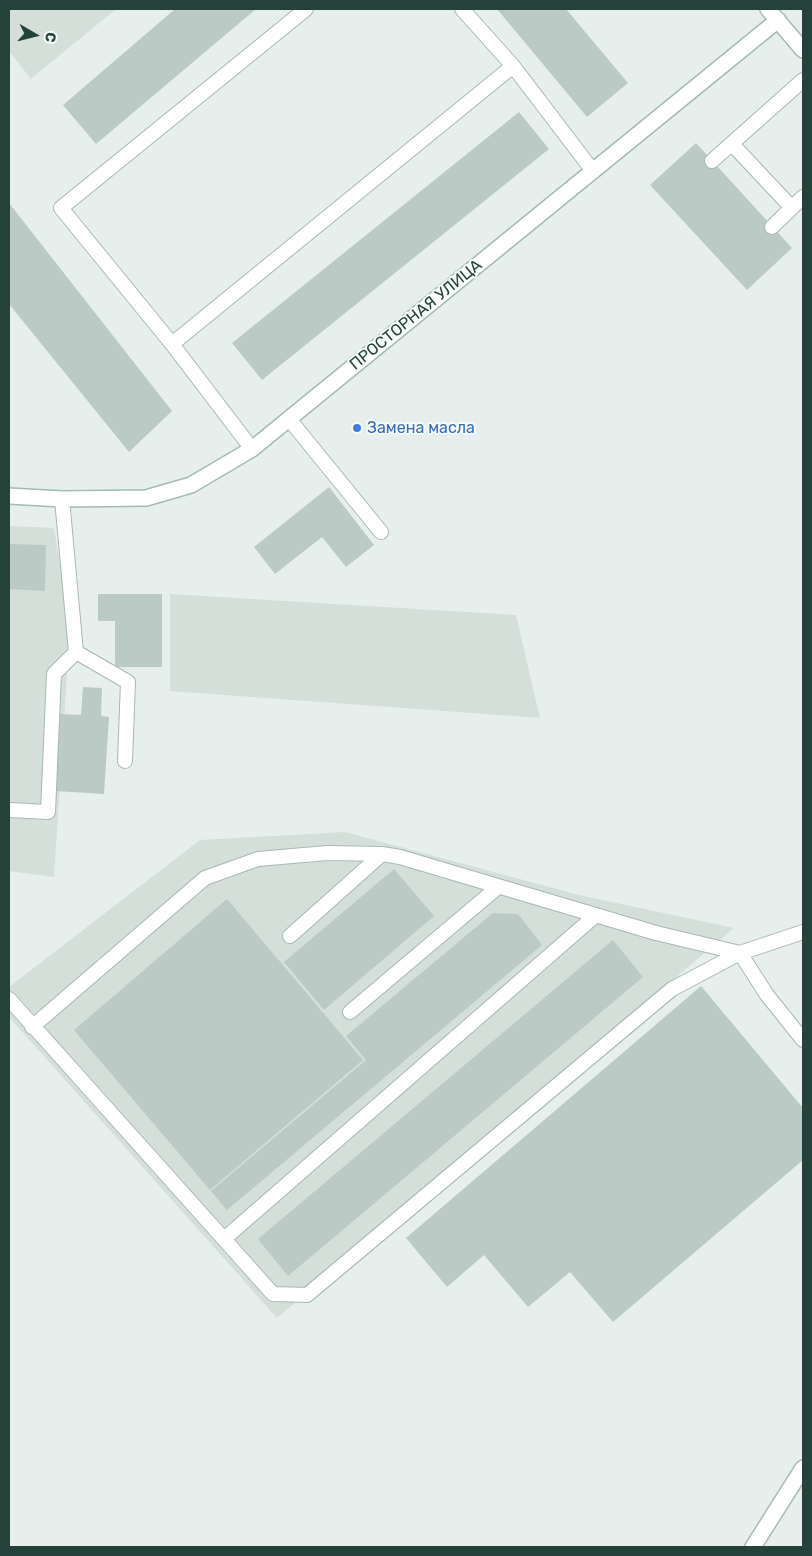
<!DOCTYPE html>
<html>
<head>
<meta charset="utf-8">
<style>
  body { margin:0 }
  #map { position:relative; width:812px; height:1556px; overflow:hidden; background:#e6efeb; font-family:Rubik,sans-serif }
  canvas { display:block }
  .frame { position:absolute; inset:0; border:10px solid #24423a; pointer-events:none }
  .north { position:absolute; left:10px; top:10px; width:50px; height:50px; -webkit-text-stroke:4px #f7fbf9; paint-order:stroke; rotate:98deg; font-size:14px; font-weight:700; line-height:20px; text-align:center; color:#24423a }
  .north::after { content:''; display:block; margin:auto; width:18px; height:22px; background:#24423a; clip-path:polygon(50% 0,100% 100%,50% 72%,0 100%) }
</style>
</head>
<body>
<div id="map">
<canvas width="812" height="1556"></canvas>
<div class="frame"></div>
<div class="north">С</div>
</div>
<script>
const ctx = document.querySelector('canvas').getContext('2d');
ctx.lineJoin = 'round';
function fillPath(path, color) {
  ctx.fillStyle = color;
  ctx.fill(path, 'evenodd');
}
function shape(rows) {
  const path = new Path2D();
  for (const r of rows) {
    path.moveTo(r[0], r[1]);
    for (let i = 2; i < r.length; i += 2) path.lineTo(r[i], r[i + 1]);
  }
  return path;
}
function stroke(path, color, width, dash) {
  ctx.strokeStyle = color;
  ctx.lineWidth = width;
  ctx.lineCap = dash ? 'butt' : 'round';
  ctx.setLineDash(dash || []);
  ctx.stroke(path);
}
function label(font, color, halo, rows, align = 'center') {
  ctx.font = font + ' Rubik,sans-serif';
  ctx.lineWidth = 4;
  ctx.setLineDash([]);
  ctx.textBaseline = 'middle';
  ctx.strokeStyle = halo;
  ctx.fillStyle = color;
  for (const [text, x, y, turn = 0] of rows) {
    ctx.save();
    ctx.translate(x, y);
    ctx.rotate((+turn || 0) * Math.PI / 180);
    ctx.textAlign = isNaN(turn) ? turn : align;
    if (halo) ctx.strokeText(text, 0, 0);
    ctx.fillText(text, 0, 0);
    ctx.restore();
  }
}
const built = shape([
  [9,9,116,9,31,79,9,51],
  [9,526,54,528,70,627,54,877,9,871],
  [170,594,516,615,540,718,170,691],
  [345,832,579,895,734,928,277,1318,9,1017,9,987,200,840]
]);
const building = shape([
  [175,9,256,9,96,144,63,105],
  [497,9,566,9,628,83,587,117],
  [519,112,549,149,262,380,232,343],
  [696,143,792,248,747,290,650,185],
  [9,203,172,411,129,452,9,304],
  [329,487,374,545,346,567,322,537,275,574,254,547],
  [9,544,46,545,45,591,9,589],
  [98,594,162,594,162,667,115,667,115,621,98,621],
  [83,687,102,688,101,716,109,717,104,794,55,791,60,714,81,715],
  [394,869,434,916,324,1010,284,962],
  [227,899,363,1060,210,1190,74,1030],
  [493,913,518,914,542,945,227,1210,211,1191,366,1060,346,1036],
  [613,940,643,977,288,1276,258,1239],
  [701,986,803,1108,803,1160,613,1322,570,1272,528,1307,484,1255,447,1287,406,1238]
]);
const lane = shape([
  [462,9,513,66,593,171],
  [732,144,792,208],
  [712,161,803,80],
  [772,227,803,197],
  [172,344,61,208,306,9],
  [289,419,381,532],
  [252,449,172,344,513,66],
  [76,652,128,682,125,761],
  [9,810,48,812,54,674,76,652,62,499],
  [290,936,382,854],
  [9,999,273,1294,307,1295,672,989,740,953,803,932],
  [350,1012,498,887],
  [32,1027,205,878,258,859,327,853,382,854,400,857,656,933,740,953,767,995,803,1040],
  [224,1239,596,915]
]);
const secondary = shape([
  [768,9,803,50],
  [9,496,62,499,146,498,191,485,252,449,778,20],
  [753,1547,803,1468]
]);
const markers = [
  [357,428,5,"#3f7fe0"]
];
const streetNames = [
  ["ПРОСТОРНАЯ УЛИЦА",416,315,-39]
];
const shopNames = [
  ["Замена масла",367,428]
];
fillPath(built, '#d4dfda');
fillPath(building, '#bbcac4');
stroke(lane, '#a8b8b2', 16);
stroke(secondary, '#a4bbb3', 18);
stroke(lane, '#fff', 14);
stroke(secondary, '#fff', 15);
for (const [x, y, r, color] of markers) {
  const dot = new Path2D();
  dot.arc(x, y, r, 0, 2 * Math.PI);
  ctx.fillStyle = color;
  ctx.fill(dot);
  stroke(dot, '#f7fbf9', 2);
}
label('16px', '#24423a', '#f7fbf9', streetNames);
label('16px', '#366cbe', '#f7fbf9', shopNames, 'left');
</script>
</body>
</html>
